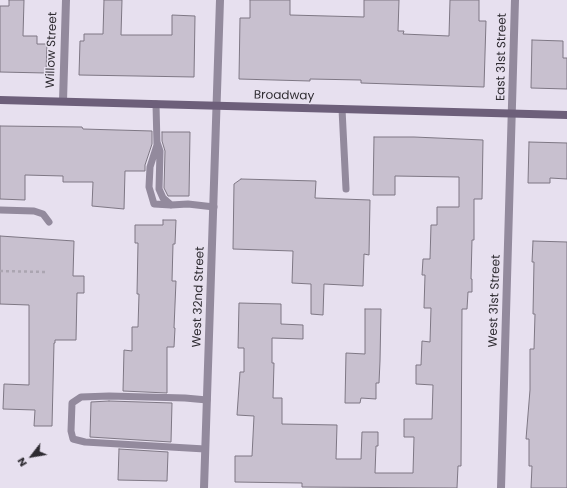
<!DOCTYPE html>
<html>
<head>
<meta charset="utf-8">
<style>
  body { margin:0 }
  #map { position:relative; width:567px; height:488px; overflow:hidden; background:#e7e0ef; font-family:Poppins,sans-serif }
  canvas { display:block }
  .north { position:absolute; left:12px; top:436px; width:40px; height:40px; -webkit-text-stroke:3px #e7e0ef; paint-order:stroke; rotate:239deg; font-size:11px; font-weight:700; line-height:16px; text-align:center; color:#2e2b31 }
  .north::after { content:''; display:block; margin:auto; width:14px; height:18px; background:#2e2b31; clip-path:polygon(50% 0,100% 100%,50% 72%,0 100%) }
</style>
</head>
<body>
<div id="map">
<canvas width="567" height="488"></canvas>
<div class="north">N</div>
</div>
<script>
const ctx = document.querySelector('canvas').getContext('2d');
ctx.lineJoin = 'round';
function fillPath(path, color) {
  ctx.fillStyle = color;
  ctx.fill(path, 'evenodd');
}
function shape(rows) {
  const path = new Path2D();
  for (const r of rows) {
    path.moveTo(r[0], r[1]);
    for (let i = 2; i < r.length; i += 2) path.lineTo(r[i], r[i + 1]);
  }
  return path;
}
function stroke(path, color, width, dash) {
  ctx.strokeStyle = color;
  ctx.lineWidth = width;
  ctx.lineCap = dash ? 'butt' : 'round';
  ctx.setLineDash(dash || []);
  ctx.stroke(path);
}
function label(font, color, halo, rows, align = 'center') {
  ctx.font = font + ' Poppins,sans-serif';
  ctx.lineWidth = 3;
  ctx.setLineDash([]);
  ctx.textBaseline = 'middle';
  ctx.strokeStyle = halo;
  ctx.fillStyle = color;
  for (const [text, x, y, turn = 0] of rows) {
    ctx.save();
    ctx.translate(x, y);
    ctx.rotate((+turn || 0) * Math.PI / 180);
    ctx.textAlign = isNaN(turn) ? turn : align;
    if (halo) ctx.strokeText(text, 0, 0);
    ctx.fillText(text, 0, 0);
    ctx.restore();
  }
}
const building = shape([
  [9,0,24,0,23,36,37,36,37,44,47,44,46,73,0,72,0,6,9,6,9,0],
  [104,0,122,0,121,35,172,35,172,15,195,16,194,77,79,75,80,41,84,41,84,34,103,34,104,0],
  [250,0,290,0,290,15,364,17,364,0,399,0,398,31,404,31,403,34,449,36,450,0,479,0,479,21,486,21,484,87,361,83,361,80,310,79,310,81,239,79,240,18,250,18,250,0],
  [532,40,563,41,563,58,567,58,567,89,531,88,532,40],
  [0,126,82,127,83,129,152,131,152,144,145,165,145,171,125,171,124,209,92,206,93,182,63,182,63,176,25,175,25,200,0,199,0,126],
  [162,132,190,132,189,196,168,196,164,188,165,151,162,141,162,132],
  [374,137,414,137,483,140,482,199,474,199,474,240,472,240,471,279,472,279,472,292,468,292,467,309,462,309,461,466,458,466,457,488,302,487,302,483,235,482,235,456,252,456,254,416,237,415,240,372,244,372,244,348,238,348,239,303,281,304,281,324,303,325,303,339,272,338,272,363,274,363,273,398,282,398,282,424,337,425,336,459,361,459,362,432,378,432,378,446,376,446,375,473,413,473,414,437,404,437,404,419,432,419,433,385,416,384,416,365,421,365,422,341,430,342,431,308,424,308,425,275,422,275,423,259,430,259,431,225,437,225,437,207,459,207,459,177,395,176,395,195,373,195,374,137],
  [529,142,567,143,567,179,550,178,550,183,528,183,529,142],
  [241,179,316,181,315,198,370,200,369,255,364,254,363,286,324,284,323,315,311,314,311,284,292,283,293,251,233,249,234,184,241,179],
  [163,220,176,220,175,244,173,244,172,281,176,281,174,328,175,328,174,347,167,347,167,393,123,391,124,350,132,351,132,327,138,327,139,294,137,294,138,243,135,243,135,225,163,225,163,220],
  [0,236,74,241,73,276,84,276,84,293,77,293,76,340,55,340,55,343,54,343,52,426,34,426,35,410,3,409,4,384,29,385,29,305,0,304,0,236],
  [533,241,567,242,567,488,531,488,532,466,529,466,529,439,526,439,530,390,530,349,534,349,535,314,533,314,534,262,532,262,533,241],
  [365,309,381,309,380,361,379,383,376,383,376,399,361,398,360,403,345,403,346,353,365,354,365,309],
  [109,401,172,403,171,442,90,437,91,402,109,401],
  [119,449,168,452,167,481,118,480,119,449]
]);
const path = shape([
  [0,271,47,272]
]);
const lane = shape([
  [156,104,157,145,150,167,149,187,154,204,171,205,188,204,214,207],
  [342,109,346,189],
  [157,142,160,151,159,189,163,198,171,205],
  [0,210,34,211,43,214,49,222],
  [205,449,85,442,73,439,71,431,72,403,81,397,109,396,185,398,207,400]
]);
const street = shape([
  [63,101,66,0],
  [204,488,220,0],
  [501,488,515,0]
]);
const secondary = shape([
  [0,100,567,115]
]);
const streetNames = [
  ["Willow Street",52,50,-88],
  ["East 31st Street",502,57,-89],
  ["Broadway",284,96,1],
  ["West 32nd Street",199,297,-88],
  ["West 31st Street",495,301,-88]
];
fillPath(building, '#c8c0cf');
stroke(building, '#7e7784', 1);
stroke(path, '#aba5b1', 2.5, [3, 3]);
stroke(lane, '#938a9d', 7);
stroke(street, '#938a9d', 8);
stroke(secondary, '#6d5f7a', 8);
label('12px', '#2e2b31', '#e7e0ef', streetNames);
</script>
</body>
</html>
